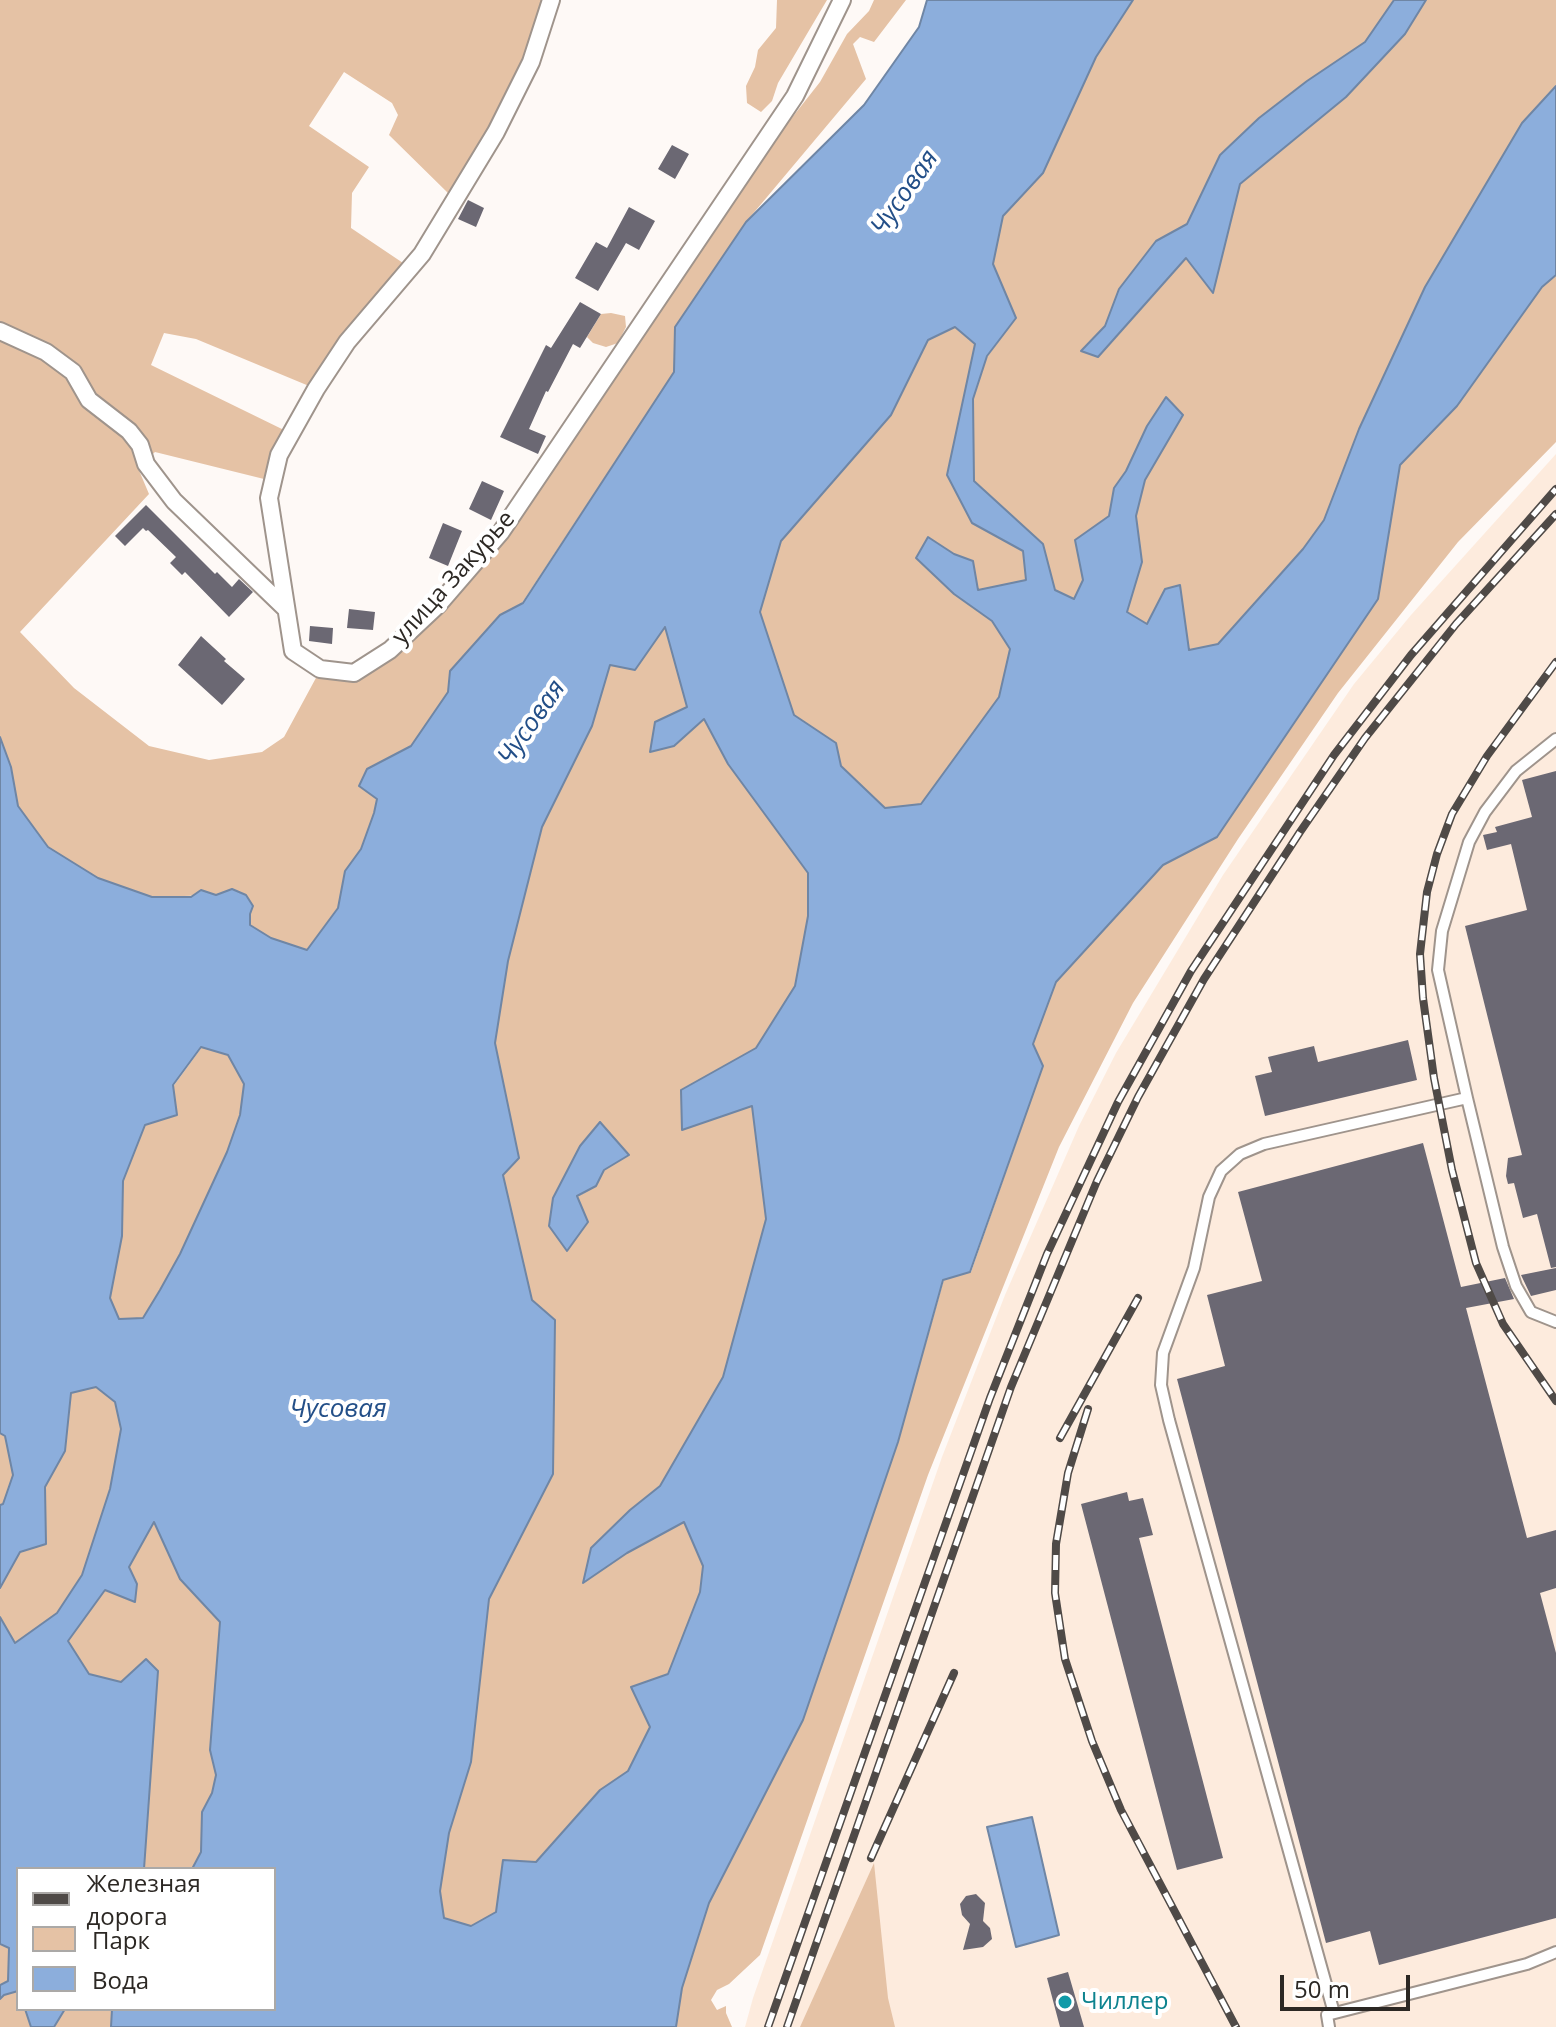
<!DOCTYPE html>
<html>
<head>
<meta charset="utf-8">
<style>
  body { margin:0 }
  #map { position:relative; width:1556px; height:2027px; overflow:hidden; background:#fef9f6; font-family:"Open Sans",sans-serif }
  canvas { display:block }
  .legend { position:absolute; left:16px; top:1867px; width:260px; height:144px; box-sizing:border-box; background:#fff; border:2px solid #aba9a7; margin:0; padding:10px 14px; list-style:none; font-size:24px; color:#2c2824 }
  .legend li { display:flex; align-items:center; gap:16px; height:40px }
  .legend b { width:40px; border:2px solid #aba9a7 }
  .scale { position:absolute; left:1280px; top:1975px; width:130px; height:36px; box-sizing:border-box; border:4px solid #2c2824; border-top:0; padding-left:10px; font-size:24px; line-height:28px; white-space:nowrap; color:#2c2824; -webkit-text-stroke:6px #fff; paint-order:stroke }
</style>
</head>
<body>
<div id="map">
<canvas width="1556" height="2027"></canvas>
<ul class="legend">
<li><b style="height:10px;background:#4f4a47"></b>Железная дорога</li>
<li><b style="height:22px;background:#e5c2a5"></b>Парк</li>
<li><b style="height:22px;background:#8caedc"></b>Вода</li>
</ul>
<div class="scale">50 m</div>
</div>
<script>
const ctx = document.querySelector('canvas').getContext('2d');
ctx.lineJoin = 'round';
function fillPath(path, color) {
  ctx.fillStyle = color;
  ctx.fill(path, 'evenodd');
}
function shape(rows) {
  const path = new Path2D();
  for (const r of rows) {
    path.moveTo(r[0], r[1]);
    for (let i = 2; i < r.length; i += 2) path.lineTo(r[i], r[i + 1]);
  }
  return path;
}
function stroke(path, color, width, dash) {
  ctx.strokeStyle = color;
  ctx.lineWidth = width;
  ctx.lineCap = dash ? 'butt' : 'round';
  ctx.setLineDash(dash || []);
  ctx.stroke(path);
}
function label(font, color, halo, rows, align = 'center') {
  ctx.font = font + ' "Open Sans",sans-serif';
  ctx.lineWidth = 8;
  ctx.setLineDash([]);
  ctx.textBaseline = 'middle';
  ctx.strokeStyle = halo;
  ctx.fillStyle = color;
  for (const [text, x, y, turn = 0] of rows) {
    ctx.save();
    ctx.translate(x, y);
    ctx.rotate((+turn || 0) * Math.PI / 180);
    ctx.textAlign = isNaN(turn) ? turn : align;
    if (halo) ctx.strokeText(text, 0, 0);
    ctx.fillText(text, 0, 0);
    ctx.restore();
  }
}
const built = shape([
  [1556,454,1556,2027,745,2027,753,1998,942,1457,1005,1295,1079,1126,1116,1053,1223,875,1354,684,1411,615]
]);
const green = shape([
  [0,0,547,0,530,54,479,149,449,194,389,135,398,115,392,103,344,72,309,126,369,167,352,193,351,228,406,265,309,386,196,339,164,333,151,365,286,431,271,457,264,479,155,452,138,468,149,494,20,632,74,688,149,746,209,760,262,752,284,737,317,676,352,681,491,549,765,152,820,82,847,34,869,11,874,0,906,0,874,42,860,37,853,44,866,79,746,222,675,327,674,372,522,603,500,615,450,671,448,692,411,746,367,769,377,799,374,813,361,849,345,871,338,907,307,950,271,938,250,925,250,914,232,889,216,895,152,897,98,878,48,847,18,806,11,767,0,737],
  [777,0,827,0,778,83,772,101,761,112,747,103,746,86,755,67,758,50,776,28],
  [1133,0,1394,0,1365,42,1307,81,1220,154,1187,224,1156,241,1119,289,1105,326,1082,350,1098,357,1187,257,1213,292,1240,184,1346,97,1405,34,1426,0,1556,0,1556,86,1522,123,1425,287,1359,429,1324,520,1303,549,1218,644,1189,650,1165,589,1147,625,1127,612,1142,562,1136,516,1145,479,1182,415,1166,398,1147,426,1126,471,1114,488,1109,516,1075,540,1083,580,1074,599,1055,590,1043,544,974,481,973,400,987,357,1016,318,993,264,1003,216,1043,173,1096,57],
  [1556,275,1556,442,1458,542,1338,693,1238,839,1133,1003,1059,1147,928,1475,760,1955,729,1984,717,1990,711,2000,717,2010,726,2006,726,2013,732,2027,676,2027,682,1988,709,1903,803,1720,898,1442,944,1279,971,1272,1043,1066,1033,1045,1056,982,1163,865,1217,837,1378,599,1400,465,1457,406,1542,287],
  [611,313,625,316,626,327,618,343,606,347,593,343,587,337,601,314],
  [955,327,975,344,947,475,972,523,1023,551,1026,581,978,590,973,561,954,554,928,537,916,557,954,594,992,621,1010,649,999,697,921,804,884,808,841,766,836,743,794,715,760,612,781,541,891,415,928,340],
  [666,627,687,707,650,751,674,746,704,718,728,764,808,873,808,916,795,986,756,1048,681,1091,683,1130,752,1105,766,1219,723,1377,660,1486,630,1510,583,1582,627,1553,684,1521,703,1566,700,1592,651,1726,628,1771,600,1790,536,1862,503,1861,496,1912,471,1926,444,1918,440,1891,449,1833,471,1762,489,1599,553,1474,532,1300,503,1174,519,1158,495,1043,508,961,542,827,592,726,610,664],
  [612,1133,604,1170,596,1186,577,1197],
  [202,1047,228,1055,244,1084,240,1115,227,1152,180,1254,160,1290,143,1318,118,1319,110,1298,122,1236,123,1181,145,1125],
  [96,1387,115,1402,121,1429,110,1489,99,1528,82,1575,57,1613,15,1644,0,1617,0,1588,20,1552,46,1544,45,1487,65,1451,71,1393],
  [0,1433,5,1436,13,1475,3,1505,0,1505],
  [154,1521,180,1579,220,1622,210,1750,216,1775,212,1793,202,1812,201,1852,192,1869,144,1869,157,1671,121,1682,89,1674,68,1641,105,1590,134,1601,137,1584,129,1567],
  [874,1863,888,1998,895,2027,800,2027],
  [0,1944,9,1947,8,1982,0,1985],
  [18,1991,18,2009,25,2009,31,2027,0,2027,0,1999,4,1995],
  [65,2009,112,2009,111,2027,54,2027]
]);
const water = shape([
  [927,0,1133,0,1096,57,1043,173,1003,216,993,264,1016,318,987,356,973,399,974,481,1043,544,1055,590,1074,599,1083,580,1075,540,1109,516,1114,488,1126,471,1147,426,1166,397,1183,415,1145,480,1136,516,1142,562,1127,612,1147,624,1165,589,1180,585,1189,650,1218,644,1303,549,1324,520,1359,429,1425,287,1522,123,1556,86,1556,275,1542,287,1457,406,1400,465,1378,599,1217,837,1163,865,1056,982,1033,1044,1043,1066,970,1272,943,1280,898,1442,803,1720,709,1903,682,1988,676,2027,111,2027,112,2009,274,2009,274,1869,192,1869,201,1852,202,1812,212,1793,216,1775,210,1750,220,1622,180,1579,154,1522,129,1567,137,1584,135,1602,105,1590,68,1641,89,1674,121,1682,146,1659,158,1671,144,1869,18,1869,18,1991,4,1995,0,1999,0,1985,8,1981,9,1948,0,1944,0,1617,15,1643,57,1613,82,1575,110,1489,121,1429,115,1402,96,1387,71,1393,65,1451,45,1487,46,1544,20,1552,0,1588,0,1505,3,1504,13,1475,5,1436,0,1433,0,737,11,767,18,806,48,847,98,878,152,897,191,897,201,890,216,895,232,889,246,895,253,906,250,914,250,925,271,938,307,950,338,908,345,871,361,849,374,813,377,799,359,786,367,769,411,746,448,692,450,671,500,615,523,603,674,372,675,327,746,222,864,105,919,27,927,0],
  [955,327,975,344,947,475,972,523,1023,551,1026,580,978,590,973,561,954,554,928,537,916,558,954,594,992,621,1010,649,999,697,921,804,885,808,841,766,836,743,794,715,760,612,781,541,891,415,928,340,955,327],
  [665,627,687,707,655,722,650,752,674,746,704,719,728,764,808,873,808,916,795,986,756,1048,681,1090,682,1130,752,1106,766,1219,723,1377,660,1486,630,1510,591,1548,583,1583,627,1553,684,1522,703,1566,700,1592,668,1674,631,1687,650,1727,628,1771,600,1790,536,1862,503,1860,496,1912,471,1926,444,1918,440,1891,449,1833,471,1762,489,1599,553,1474,555,1320,532,1300,503,1175,519,1158,495,1043,508,961,542,827,592,726,610,665,635,670,665,627],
  [201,1047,228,1055,244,1084,240,1115,227,1152,180,1254,160,1290,143,1318,119,1319,110,1298,122,1236,123,1181,145,1125,177,1115,173,1085,201,1047],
  [1394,0,1426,0,1405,34,1346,97,1240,184,1213,293,1186,258,1098,357,1081,351,1105,326,1119,289,1156,241,1187,224,1220,155,1259,118,1307,81,1365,42,1394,0],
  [600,1122,629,1155,604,1170,596,1186,577,1196,588,1222,567,1251,549,1226,553,1198,580,1146,600,1122],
  [1032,1817,1059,1935,1016,1947,987,1827,1032,1817],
  [25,2009,65,2009,54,2027,31,2027,25,2009]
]);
const building = shape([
  [672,145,689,154,675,179,658,169],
  [468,200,484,208,476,227,458,219],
  [629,207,655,221,639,250,626,243,598,291,575,278,596,242,607,248],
  [580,302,601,314,580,348,573,344,548,392,546,391,529,429,546,436,538,454,500,437,546,345,551,348],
  [482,481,504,491,491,520,469,509],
  [146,505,215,574,217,572,232,587,239,579,253,592,229,617,185,572,182,575,170,563,176,557,148,530,146,531,143,528,125,546,115,536],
  [443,523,462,531,448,566,429,558],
  [349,609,375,612,373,630,347,628],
  [310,626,333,628,332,644,309,641],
  [201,636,226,659,224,661,245,679,222,705,178,665],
  [1556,771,1556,1267,1551,1268,1537,1214,1523,1218,1514,1183,1508,1184,1506,1176,1508,1158,1522,1155,1465,926,1527,910,1511,844,1487,850,1483,835,1497,832,1495,827,1532,817,1522,780],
  [1408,1040,1417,1080,1265,1116,1255,1076,1272,1072,1268,1057,1314,1046,1318,1062],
  [1423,1143,1461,1287,1505,1278,1514,1299,1466,1308,1527,1538,1556,1530,1556,1588,1540,1593,1556,1653,1556,1918,1379,1965,1370,1931,1326,1943,1177,1379,1225,1366,1207,1295,1262,1281,1238,1192],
  [1556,1268,1556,1290,1531,1296,1521,1275],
  [1127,1492,1129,1501,1143,1498,1153,1535,1139,1538,1223,1858,1177,1870,1081,1504],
  [976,1894,985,1903,983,1921,990,1928,992,1939,983,1947,963,1950,970,1924,962,1915,960,1904,966,1896],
  [1068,1972,1084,2027,1060,2027,1047,1978]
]);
const service = shape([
  [1556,739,1516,771,1485,812,1469,842,1442,931,1438,970,1467,1098,1503,1247,1516,1286,1531,1312,1556,1322],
  [1334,2013,1169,1420,1161,1385,1163,1353,1194,1268,1209,1197,1221,1171,1240,1154,1264,1144,1467,1098],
  [1329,2027,1327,2015,1527,1964,1556,1952]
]);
const pedestrian = shape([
  [551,0,531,62,496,132,422,254,347,342,316,389,279,455,269,498,293,651,320,669,354,673,390,650,438,605,501,532,795,96,842,0],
  [0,331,46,352,73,372,89,400,129,431,140,445,146,464,174,501,285,608]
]);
const rail = shape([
  [1556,662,1487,756,1452,814,1437,854,1427,892,1420,954,1423,998,1434,1078,1452,1170,1476,1263,1503,1324,1556,1401],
  [1088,1409,1068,1473,1056,1544,1055,1593,1065,1659,1092,1741,1121,1810,1236,2027],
  [1060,1438,1138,1298],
  [871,1858,954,1673],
  [768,2027,990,1398,1047,1254,1118,1102,1191,971,1334,755,1411,655,1556,489],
  [787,2027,1011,1387,1097,1181,1138,1097,1204,979,1300,832,1365,738,1456,624,1556,514]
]);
const markers = [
  [1065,2002,8,"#0f9aa8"]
];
const streetNames = [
  ["улица Закурье",454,578,-48]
];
const cultureNames = [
  ["Чиллер",1081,2002]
];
const waterNames = [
  ["Чусовая",905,193,-55],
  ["Чусовая",532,723,-55],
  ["Чусовая",338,1410]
];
fillPath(built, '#fdebdd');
fillPath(green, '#e5c2a5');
fillPath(water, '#8caedc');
stroke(water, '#6f86a5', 2);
fillPath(building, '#6b6873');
stroke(service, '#9f948c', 14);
stroke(pedestrian, '#9f948c', 20);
stroke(service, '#fff', 10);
stroke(pedestrian, '#fff', 16);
stroke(rail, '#4f4a47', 8);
stroke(rail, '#fff', 5, [15]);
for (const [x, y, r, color] of markers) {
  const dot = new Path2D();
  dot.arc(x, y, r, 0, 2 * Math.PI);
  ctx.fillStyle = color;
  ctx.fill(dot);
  stroke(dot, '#fff', 3);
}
label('24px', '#2c2824', '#fff', streetNames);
label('24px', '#0d838f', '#fff', cultureNames, 'left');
label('italic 26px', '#234f88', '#fff', waterNames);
</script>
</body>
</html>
